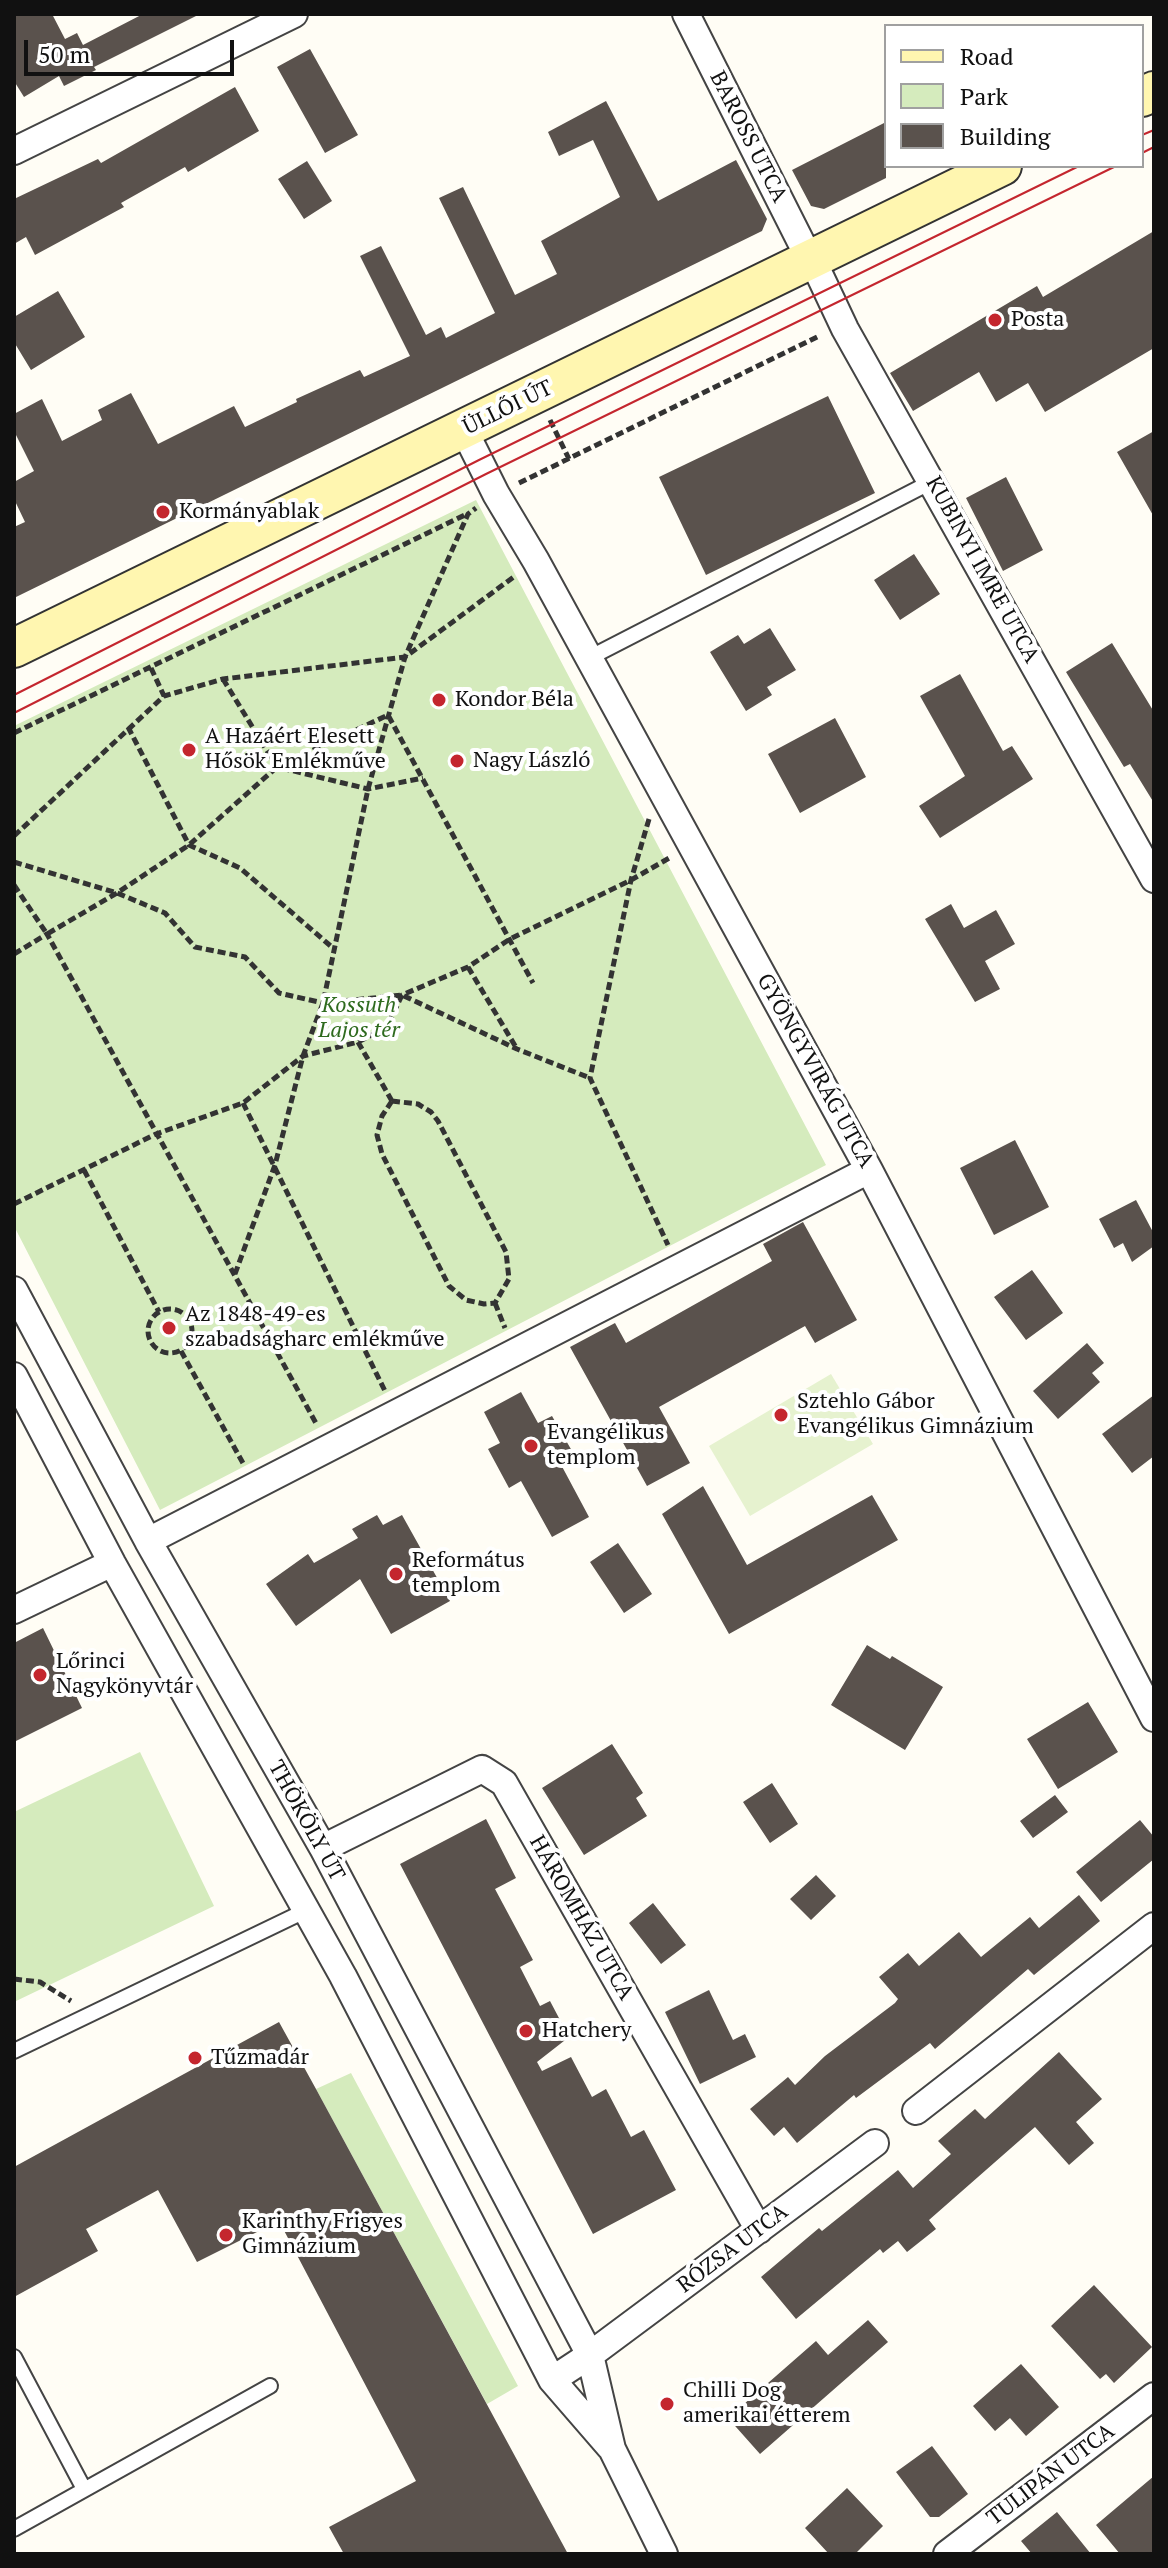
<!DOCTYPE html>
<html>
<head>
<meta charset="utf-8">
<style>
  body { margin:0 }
  #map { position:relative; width:1168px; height:2568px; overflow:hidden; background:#fffdf5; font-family:"PT Serif",serif }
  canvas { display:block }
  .frame { position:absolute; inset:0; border:16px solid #111; pointer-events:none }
  .legend { position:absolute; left:884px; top:24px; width:260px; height:144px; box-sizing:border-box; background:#fff; border:2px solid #a0a0a0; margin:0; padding:10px 14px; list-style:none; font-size:24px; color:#111 }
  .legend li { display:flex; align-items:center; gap:16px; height:40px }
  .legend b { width:40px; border:2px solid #a0a0a0 }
  .scale { position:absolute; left:24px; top:40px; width:210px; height:36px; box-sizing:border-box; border:4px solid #111; border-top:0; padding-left:10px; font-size:24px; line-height:28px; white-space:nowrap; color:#111; -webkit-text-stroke:6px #fff; paint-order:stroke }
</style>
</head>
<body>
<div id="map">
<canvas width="1168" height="2568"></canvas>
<div class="frame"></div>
<ul class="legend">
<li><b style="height:10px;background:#fff6b0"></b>Road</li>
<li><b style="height:22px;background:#d5ebbd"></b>Park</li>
<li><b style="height:22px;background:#5a524d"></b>Building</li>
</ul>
<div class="scale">50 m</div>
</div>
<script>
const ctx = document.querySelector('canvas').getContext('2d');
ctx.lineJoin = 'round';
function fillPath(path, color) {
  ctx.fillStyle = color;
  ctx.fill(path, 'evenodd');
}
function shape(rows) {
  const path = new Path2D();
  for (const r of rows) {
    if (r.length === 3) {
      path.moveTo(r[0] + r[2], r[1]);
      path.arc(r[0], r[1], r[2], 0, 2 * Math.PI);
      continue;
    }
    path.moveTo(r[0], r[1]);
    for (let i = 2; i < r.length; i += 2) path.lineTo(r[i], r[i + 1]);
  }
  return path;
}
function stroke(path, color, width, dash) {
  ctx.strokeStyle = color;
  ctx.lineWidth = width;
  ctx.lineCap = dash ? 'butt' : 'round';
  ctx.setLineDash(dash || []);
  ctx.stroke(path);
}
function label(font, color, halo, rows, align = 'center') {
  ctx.font = font + ' "PT Serif",serif';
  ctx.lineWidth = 8;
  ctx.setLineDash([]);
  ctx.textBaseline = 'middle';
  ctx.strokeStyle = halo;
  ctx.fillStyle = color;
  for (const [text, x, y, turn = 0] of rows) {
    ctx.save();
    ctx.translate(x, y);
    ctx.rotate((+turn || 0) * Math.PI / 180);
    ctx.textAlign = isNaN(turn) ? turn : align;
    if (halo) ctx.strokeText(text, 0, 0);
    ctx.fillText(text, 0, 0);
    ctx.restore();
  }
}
const green = shape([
  [476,500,826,1165,160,1510,14,1226,14,726],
  [140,1752,214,1906,14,2002,14,1812],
  [351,2073,518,2386,487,2404,316,2089]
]);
const pitch = shape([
  [831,1374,873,1444,750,1516,709,1446]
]);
const building = shape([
  [14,14,52,14,65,39,77,33,83,45,143,14,200,14,94,67,96,70,64,86,59,76,24,97,14,81],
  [310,49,358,135,325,153,277,67],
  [235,87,259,131,188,172,185,167,121,203,124,207,35,255,26,237,14,244,14,199,98,159,101,163],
  [606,101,658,201,736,160,767,219,762,231,14,598,14,527,25,522,14,499,14,482,34,471,14,431,14,414,42,399,62,441,102,420,98,410,131,393,158,444,234,406,245,427,297,402,296,399,360,370,364,377,410,356,360,256,381,246,426,335,441,327,446,338,495,313,439,198,463,187,515,295,557,274,541,241,620,197,593,140,559,156,548,132],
  [886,122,886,178,824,209,811,206,792,170],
  [307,161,332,201,304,219,278,179],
  [1154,231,1154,348,1045,412,1028,383,996,402,979,372,913,411,890,373,1037,286,1043,297],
  [58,291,85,337,31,370,14,342,14,317],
  [828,396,875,493,706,575,659,477],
  [1154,431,1154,517,1117,452],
  [1006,477,1043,550,1003,571,966,498],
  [914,554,940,594,900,620,874,580],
  [770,628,796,670,767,687,772,695,746,711,710,652,738,635,744,644],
  [1112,643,1154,712,1154,803,1130,764,1124,767,1066,672],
  [960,674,1003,751,1012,746,1033,779,940,838,919,806,965,776,920,696],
  [835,718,866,777,800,813,768,754],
  [951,904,964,928,996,910,1015,944,985,961,1000,989,975,1002,925,919],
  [1015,1140,1049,1207,994,1235,960,1168],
  [1136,1200,1154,1234,1154,1246,1132,1262,1123,1243,1114,1248,1099,1219],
  [803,1222,857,1320,815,1343,805,1326,659,1407,690,1463,647,1486,570,1347,615,1323,626,1343,772,1261,763,1244],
  [1032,1270,1063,1313,1026,1340,994,1297],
  [1087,1343,1104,1363,1092,1373,1100,1382,1058,1419,1033,1391],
  [521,1392,538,1423,552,1416,572,1451,558,1459,589,1517,552,1537,521,1481,509,1488,488,1449,500,1443,484,1412],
  [1154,1395,1154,1456,1132,1473,1102,1434],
  [703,1486,747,1565,872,1495,898,1540,729,1634,662,1514],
  [377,1515,383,1525,402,1515,450,1601,391,1634,360,1579,296,1626,266,1584,308,1554,314,1563,358,1538,352,1529],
  [618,1543,652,1594,624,1613,590,1562],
  [43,1628,82,1708,14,1742,14,1643],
  [867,1645,890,1659,892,1656,943,1687,905,1750,831,1705],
  [1088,1702,1118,1752,1058,1789,1027,1739],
  [612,1744,643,1793,636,1798,647,1816,584,1855,542,1788],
  [772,1783,798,1824,770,1843,743,1802],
  [1055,1795,1068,1812,1033,1838,1020,1821],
  [486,1819,516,1878,495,1889,533,1960,520,1967,540,2006,550,2001,569,2037,537,2062,542,2071,571,2057,592,2097,606,2089,631,2137,644,2130,676,2190,593,2234,400,1864],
  [1140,1820,1154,1837,1154,1859,1101,1902,1076,1872],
  [816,1875,836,1896,811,1920,790,1899],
  [1079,1895,1100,1921,1034,1975,1028,1969,935,2049,930,2043,856,2098,854,2095,797,2143,784,2127,774,2136,750,2109,788,2077,795,2085,825,2056,895,2003,898,1999,879,1977,908,1953,919,1966,959,1932,981,1957,1030,1917,1039,1928],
  [653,1903,686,1945,661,1964,629,1923],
  [709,1990,733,2040,745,2034,756,2057,700,2084,665,2012],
  [279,2022,316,2089,568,2554,344,2554,329,2527,416,2481,279,2221,197,2262,158,2190,86,2229,98,2251,14,2297,14,2167],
  [1059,2052,1102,2099,1076,2122,1094,2143,1069,2165,1035,2127,929,2220,936,2229,907,2252,898,2241,883,2253,880,2249,796,2319,761,2277,819,2228,822,2231,898,2170,913,2188,951,2154,938,2141,975,2109,985,2119],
  [1094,2285,1152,2347,1114,2383,1106,2374,1100,2379,1051,2326],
  [868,2320,888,2342,760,2454,728,2418,816,2341,828,2355],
  [1021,2364,1059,2407,1026,2436,1010,2418,995,2431,973,2406],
  [932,2446,968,2494,939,2517,930,2517,896,2472],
  [1154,2476,1154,2554,1120,2554,1096,2525],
  [847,2488,883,2526,855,2554,829,2554,805,2528],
  [1057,2512,1091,2554,1032,2554,1021,2541]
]);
const path = shape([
  [550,420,569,459],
  [519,483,819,336],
  [151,668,164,696],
  [223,679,277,767,368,789,423,778],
  [128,727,189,845,240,868,333,948],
  [14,733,467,514],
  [649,819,631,880,590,1078,668,1245],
  [14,836,164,696,223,679,405,657,515,576],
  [14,862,117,893,165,913,195,947,245,957,279,993,323,1003,402,995,517,1049,590,1078],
  [14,885,47,934,117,893,189,845,277,767,388,715,533,983],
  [14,954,47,934,317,1425],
  [468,967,517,1049],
  [358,1042,392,1101],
  [392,1101,418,1104,431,1112,438,1121,506,1252,509,1279,495,1303,484,1304,466,1300,449,1286,382,1154,377,1135,382,1116,392,1101],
  [243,1103,385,1391],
  [84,1170,159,1312],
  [14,1204,156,1134,243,1103,303,1056,358,1042,387,1027,402,995,468,967,510,939,631,880,671,857],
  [235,1274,275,1165,303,1056,323,1003,368,789,405,657,468,514,476,508],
  [495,1303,505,1328],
  [170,1331,22],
  [181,1351,244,1465],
  [14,1979,40,1982,71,2001]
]);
const lane = shape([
  [589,658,933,481],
  [14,2051,307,1910],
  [14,2357,84,2489],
  [14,2529,270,2386]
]);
const street = shape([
  [686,14,810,260],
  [14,151,294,14],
  [812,259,845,329,1154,879],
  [464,430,496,494,536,561,869,1170,1154,1718],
  [14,1290,148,1541,323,1848,590,2355,612,2449,664,2554],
  [14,1376,112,1563,343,1976,552,2380,610,2447],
  [148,1541,869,1170],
  [14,1610,112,1563],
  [323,1848,482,1769,504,1783,759,2230],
  [916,2111,1154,1926],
  [552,2380,590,2355,875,2143],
  [947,2554,1154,2396]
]);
const secondary = shape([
  [1142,97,1154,91],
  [14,648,1002,166]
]);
const tram = shape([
  [1142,135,1154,130],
  [1142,153,1154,147],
  [14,695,479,460,1079,166],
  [14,713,486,474,1116,166]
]);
const markers = [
  [995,320,8,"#c4262e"],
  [163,512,8,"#c4262e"],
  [439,700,8,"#c4262e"],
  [189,750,8,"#c4262e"],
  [457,761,8,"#c4262e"],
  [169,1328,8,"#c4262e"],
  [781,1415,8,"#c4262e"],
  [531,1446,8,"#c4262e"],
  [396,1574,8,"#c4262e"],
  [40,1675,8,"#c4262e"],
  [526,2031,8,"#c4262e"],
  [195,2058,8,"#c4262e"],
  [226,2235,8,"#c4262e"],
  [667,2404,8,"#c4262e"]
];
const streetNames = [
  ["BAROSS UTCA",748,137,63],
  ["ÜLLŐI ÚT",508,408,-26],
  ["KUBINYI IMRE UTCA",982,570,61],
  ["GYÖNGYVIRÁG UTCA",815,1071,61],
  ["THÖKÖLY ÚT",306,1821,61],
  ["HÁROMHÁZ UTCA",581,1918,60],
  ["RÓZSA UTCA",733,2249,-37],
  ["TULIPÁN UTCA",1051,2475,-37]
];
const poiNames = [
  ["Posta",1011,320],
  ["Kormányablak",179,512],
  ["Kondor Béla",455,700],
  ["A Hazáért Elesett",205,737],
  ["Hősök Emlékműve",205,762],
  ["Nagy László",473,761],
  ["Az 1848-49-es",185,1315],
  ["szabadságharc emlékműve",185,1340],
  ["Sztehlo Gábor",797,1402],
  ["Evangélikus Gimnázium",797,1427],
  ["Evangélikus",547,1433],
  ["templom",547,1458],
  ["Református",412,1561],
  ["templom",412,1586],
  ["Lőrinci",56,1662],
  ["Nagykönyvtár",56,1687],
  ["Hatchery",542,2031],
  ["Tűzmadár",211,2058],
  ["Karinthy Frigyes",242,2222],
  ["Gimnázium",242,2247],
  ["Chilli Dog",683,2391],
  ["amerikai étterem",683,2416]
];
const parkNames = [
  ["Kossuth",359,1006],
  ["Lajos tér",359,1031]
];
fillPath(green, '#d5ebbd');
fillPath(pitch, '#e6f2cf');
fillPath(building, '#5a524d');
stroke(lane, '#444', 18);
stroke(street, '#444', 30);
stroke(secondary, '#333', 42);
stroke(path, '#333', 5, [8, 4]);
stroke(lane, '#fff', 14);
stroke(street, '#fff', 26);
stroke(secondary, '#fff6b0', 38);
stroke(tram, '#c4262e', 2);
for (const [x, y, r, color] of markers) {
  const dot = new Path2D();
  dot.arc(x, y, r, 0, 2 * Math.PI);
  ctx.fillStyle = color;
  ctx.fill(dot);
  stroke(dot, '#fff', 3);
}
label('22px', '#111', '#fff', streetNames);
label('22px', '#111', '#fff', poiNames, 'left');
label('italic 22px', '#2f6b1f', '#fff', parkNames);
</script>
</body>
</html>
